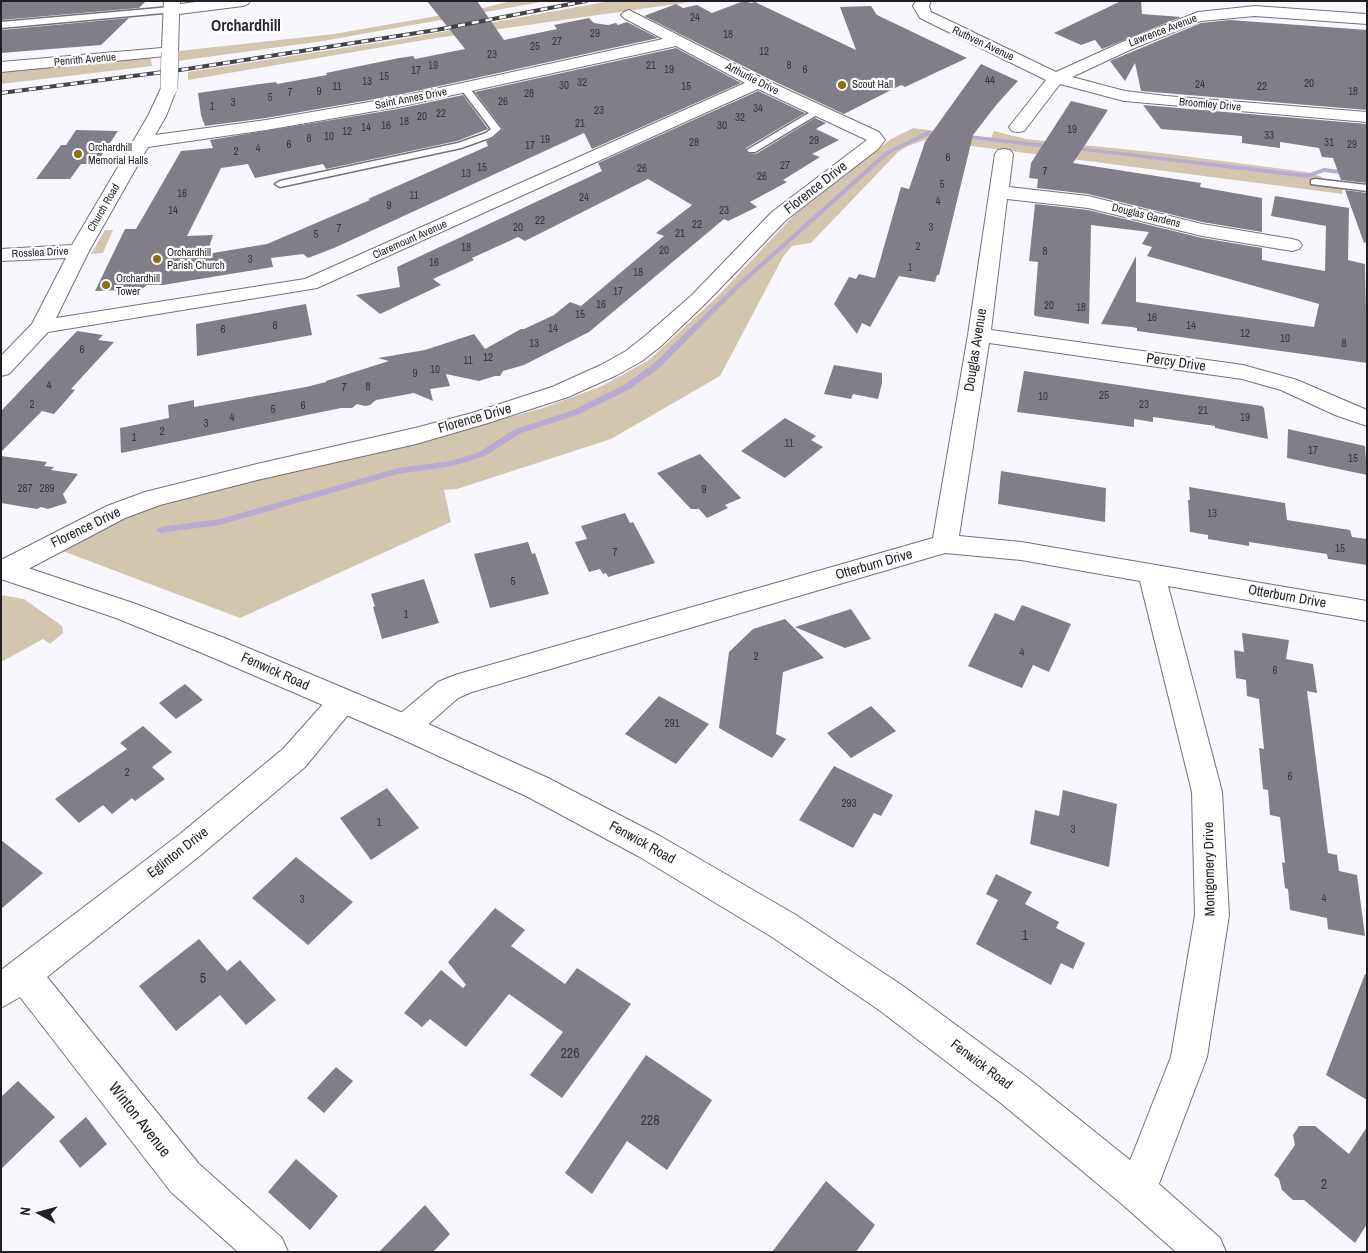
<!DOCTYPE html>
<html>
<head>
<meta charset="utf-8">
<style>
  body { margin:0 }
  #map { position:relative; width:1368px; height:1253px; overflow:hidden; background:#f9f7fe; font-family:"Archivo Narrow",sans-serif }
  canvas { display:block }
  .frame { position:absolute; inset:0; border:2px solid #201f23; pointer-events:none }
  .north { position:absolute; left:15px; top:1188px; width:50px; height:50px; -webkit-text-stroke:4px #fff; paint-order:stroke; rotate:277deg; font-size:14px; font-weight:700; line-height:20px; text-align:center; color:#201f23 }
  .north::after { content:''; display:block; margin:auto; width:18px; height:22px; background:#201f23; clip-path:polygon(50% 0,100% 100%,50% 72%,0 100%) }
</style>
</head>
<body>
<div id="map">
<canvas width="1368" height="1253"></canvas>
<div class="frame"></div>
<div class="north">N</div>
</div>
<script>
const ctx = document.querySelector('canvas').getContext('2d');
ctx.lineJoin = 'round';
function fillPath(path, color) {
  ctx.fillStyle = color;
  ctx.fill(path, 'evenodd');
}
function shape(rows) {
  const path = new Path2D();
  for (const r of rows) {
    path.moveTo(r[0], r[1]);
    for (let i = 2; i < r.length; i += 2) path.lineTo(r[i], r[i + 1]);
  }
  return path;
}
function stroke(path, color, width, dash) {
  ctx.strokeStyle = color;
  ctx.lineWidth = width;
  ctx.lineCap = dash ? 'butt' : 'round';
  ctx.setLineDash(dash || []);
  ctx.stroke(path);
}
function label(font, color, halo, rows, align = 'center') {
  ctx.font = font + ' "Archivo Narrow",sans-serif';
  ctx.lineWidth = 4.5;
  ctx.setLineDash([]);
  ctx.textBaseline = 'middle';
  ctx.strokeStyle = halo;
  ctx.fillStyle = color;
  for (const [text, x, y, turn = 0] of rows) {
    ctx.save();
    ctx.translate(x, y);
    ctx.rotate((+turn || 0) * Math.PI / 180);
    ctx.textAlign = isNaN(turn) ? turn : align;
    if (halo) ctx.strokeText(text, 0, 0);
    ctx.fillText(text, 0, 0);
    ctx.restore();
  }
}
const green = shape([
  [511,1,547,1,323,41,178,61,179,51,334,34,483,8],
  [610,1,697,1,436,38,188,80,188,72,408,38],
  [147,57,151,59,152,66,1,84,1,70],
  [913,128,991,138,994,131,1026,139,1161,153,1306,172,1320,176,1335,187,1342,188,1343,194,925,140,908,146,898,152,811,243,792,246,783,257,720,376,611,439,457,489,444,490,451,522,240,618,60,550,120,516,171,498,423,441,543,408,602,386,649,360,719,295,794,215,891,139],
  [105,230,113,230,103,253,91,254],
  [1,595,24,599,62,626,63,633,50,644,43,639,1,662]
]);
const stream = shape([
  [928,131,942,132,945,134,942,136,929,135,889,154,741,286,658,369,630,389,577,415,521,433,485,456,453,466,398,474,220,525,160,533,156,530,160,527,220,519,398,468,450,461,479,452,515,429,571,411,624,385,652,365,737,284,885,152,928,131],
  [960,134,1054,145,1057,147,1054,149,958,137,957,136,960,134],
  [1070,146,1307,174,1324,168,1349,171,1352,173,1349,175,1324,172,1307,178,1068,149,1067,148,1070,146]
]);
const building = shape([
  [1,1,146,1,139,8,1,20],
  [427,1,477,1,504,40,557,29,554,25,589,18,594,23,608,25,616,23,618,25,627,22,658,38,398,95,266,118,205,126,201,115,198,93,260,84,276,82,277,84,327,75,326,73,399,58,413,56,415,59,465,49],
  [744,1,751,3,755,2,856,50,840,7,871,6,877,15,967,58,905,87,901,85,844,114,765,77,644,16,676,4,683,8,697,5,712,13],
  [1121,1,1141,1,1142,14,1181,17,1102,49,1095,40,1081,45,1054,33],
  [129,18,101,45,1,53,1,30],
  [1230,20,1367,30,1367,110,1141,91,1135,63,1125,81,1110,61,1201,23],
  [676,48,741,83,592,149,584,133,334,248,308,258,303,254,271,258,273,267,163,285,147,285,143,288,130,290,95,291,125,229,136,229,181,151,213,148,210,140,398,109,463,95,488,129,457,141,326,169,323,164,255,178,248,164,221,168,187,236,213,235,207,254,267,244,370,200,368,199,488,146,486,141,493,138,503,129,475,92],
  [981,64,1018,81,997,104,973,135,939,275,937,275,935,282,899,276,870,327,862,323,857,334,834,304,849,277,856,279,859,274,875,278,901,187,909,189,925,142],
  [758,91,805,113,746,148,748,153,756,154,815,118,826,123,816,129,839,140,812,154,820,157,783,180,787,182,750,202,757,207,728,221,724,219,589,332,524,365,503,371,500,376,495,376,479,381,446,374,450,386,430,389,433,401,414,393,376,400,370,405,365,406,357,404,352,408,341,408,121,453,120,428,169,418,168,405,194,400,194,407,306,387,326,382,326,381,389,361,378,358,425,350,474,334,485,349,521,329,524,329,554,315,570,302,581,306,664,236,656,233,692,205,648,179,525,241,518,237,472,258,474,260,433,279,441,285,380,314,356,295,400,287,397,267,602,171,598,163],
  [1071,101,1108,110,1073,163,1201,183,1200,187,1262,198,1262,232,1202,222,1088,194,1037,188,1038,179,1029,178,1031,163],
  [1143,105,1367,124,1367,183,1341,180,1333,158,1322,157,1319,148,1280,142,1280,148,1242,143,1242,136,1161,129],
  [76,130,118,131,96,164,81,164,70,179,36,179,61,145,66,145],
  [1345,190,1367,193,1367,242,1364,243],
  [1275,196,1349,208,1348,260,1365,264,1367,363,1137,331,1137,328,1132,327,1101,324,1136,256,1136,302,1314,327,1319,304,1147,256,1152,247,1142,244,1149,232,1091,225,1089,324,1035,316,1034,314,1038,262,1029,261,1035,204,1088,210,1202,238,1262,248,1262,260,1325,271,1326,226,1271,216],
  [306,304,312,335,197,356,196,324],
  [77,331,103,335,98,340,114,342,71,389,75,390,54,414,42,411,1,452,1,411],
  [834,365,882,373,882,383,878,399,853,394,851,399,824,394],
  [1024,371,1262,406,1264,408,1268,439,1215,428,1215,426,1153,417,1153,422,1134,419,1134,427,1017,412],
  [785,418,816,436,811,440,823,447,785,478,741,451],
  [1288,429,1365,446,1367,475,1287,458],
  [700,454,741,498,725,505,728,508,707,518,699,509,691,509,657,473],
  [1,456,47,462,44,466,54,467,51,470,78,474,63,494,67,503,48,509,41,507,37,509,1,503],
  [1001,471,1106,488,1105,522,998,504],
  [1189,487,1285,503,1287,520,1350,530,1352,537,1367,539,1367,565,1328,559,1327,554,1249,542,1249,546,1208,539,1208,535,1190,532,1188,500,1190,500],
  [625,513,630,523,633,522,655,563,608,577,606,573,603,574,600,569,589,572,575,542,587,539,581,526],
  [528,542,532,554,535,553,549,594,490,608,474,554],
  [424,579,439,623,382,639,373,607,375,606,371,594],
  [1022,605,1071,624,1049,672,1033,665,1022,688,968,666,995,613,1014,621],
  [851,609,871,639,845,648,795,627],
  [785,619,824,658,783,672,776,734,786,739,772,758,719,728,729,652,753,629],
  [1242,633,1289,640,1286,659,1313,664,1317,693,1307,691,1328,853,1337,855,1339,871,1357,875,1365,936,1328,929,1327,918,1290,910,1288,889,1285,888,1282,862,1285,863,1280,817,1270,815,1268,790,1263,789,1259,748,1264,749,1259,699,1247,696,1246,680,1236,678,1234,650,1244,652],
  [185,684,203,700,176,719,159,703],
  [659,696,709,724,676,764,625,734],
  [871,706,896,731,851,758,827,733],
  [143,726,172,752,152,767,165,779,135,801,132,798,112,814,103,805,79,823,55,799,127,749,120,743],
  [834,766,893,795,881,816,874,813,853,848,799,820],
  [387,788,419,828,371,860,340,818],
  [1063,790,1117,804,1109,867,1030,844,1035,810,1059,816],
  [1,840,43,873,1,909],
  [296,857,353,902,308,945,252,898],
  [996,874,1032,892,1025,904,1059,922,1056,928,1085,943,1073,969,1061,963,1051,985,976,944,998,900,986,894],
  [495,908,525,930,511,946,565,984,577,968,631,1004,562,1098,530,1075,563,1032,509,994,466,1047,430,1019,422,1027,404,1013,441,970,463,988,466,985,448,962],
  [199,939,227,971,240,960,276,1000,246,1025,220,995,176,1031,139,986],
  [1365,974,1367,975,1367,1100,1326,1075],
  [646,1055,712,1100,667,1170,627,1141,592,1194,565,1173],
  [336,1067,353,1081,324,1113,307,1098],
  [18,1081,55,1117,1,1169,1,1097],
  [86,1117,107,1144,80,1168,59,1141],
  [1299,1126,1315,1126,1349,1154,1367,1127,1367,1224,1355,1243,1304,1200,1293,1200,1282,1190,1279,1179,1274,1175,1295,1145,1293,1135],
  [296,1159,338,1196,310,1230,268,1192],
  [826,1181,875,1225,856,1252,772,1252],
  [425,1205,450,1234,433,1252,379,1252]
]);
const lane = shape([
  [171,7,174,8,174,12,1,28,1,22,171,7],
  [465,85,468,86,501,129,492,137,461,148,280,187,275,184,280,181,458,143,486,133,491,129,460,88,465,85],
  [817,108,822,111,820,113,755,152,749,152,747,150,817,108],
  [1315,179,1367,185,1367,191,1311,184,1311,180,1315,179]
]);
const street = shape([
  [164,1,180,1,180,4,204,1,250,1,248,4,243,6,179,14,178,52,176,55,1,72,1,62,162,48,164,1],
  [916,1,931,1,929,6,931,12,1056,72,1120,43,1198,12,1255,6,1367,14,1367,24,1255,16,1201,21,1132,49,1072,77,1125,91,1166,96,1367,112,1367,122,1124,101,1060,84,1024,131,1018,132,1012,131,1009,127,1046,80,920,18,913,6,916,1],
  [629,10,764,79,879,132,885,140,878,149,786,220,706,303,661,346,642,361,617,375,568,397,488,423,416,444,257,480,160,505,125,518,13,577,1,579,1,560,107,506,145,492,257,464,415,428,472,413,552,387,601,365,626,351,645,336,692,295,772,212,867,140,758,89,317,288,48,332,9,374,1,376,1,356,32,324,66,258,1,261,1,249,72,245,148,116,163,84,169,83,175,84,177,88,166,116,155,135,266,120,398,97,663,39,624,18,621,15,624,12,629,10],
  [676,46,745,83,305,279,56,318,89,251,148,147,266,130,398,107,676,46],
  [1004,149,1010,150,1013,154,1009,187,1088,196,1202,224,1292,239,1299,241,1302,245,1299,249,1292,251,1202,236,1088,208,1007,199,991,330,1243,365,1297,380,1367,410,1367,426,1335,415,1281,390,1242,379,989,343,959,536,1021,542,1367,601,1367,621,1168,586,1222,792,1229,915,1207,1057,1151,1205,1137,1210,1123,1205,1118,1191,1171,1057,1195,915,1192,792,1140,581,1021,560,945,553,472,692,458,698,415,736,405,739,395,736,390,727,395,718,438,682,455,675,933,538,968,335,995,154,998,150,1004,149],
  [342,690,352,694,356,702,352,710,305,767,202,854,47,977,199,1164,282,1238,288,1252,238,1252,171,1192,20,997,1,1008,1,970,180,834,283,749,332,694,342,690]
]);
const primary = shape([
  [1,559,136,604,222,637,415,718,548,778,660,836,796,915,903,986,1028,1078,1151,1177,1220,1238,1226,1252,1176,1252,1123,1205,1002,1104,879,1010,772,937,638,856,526,796,395,736,202,653,116,618,1,579,1,559]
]);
const rail = shape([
  [1,93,187,69,436,30,586,1]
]);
const streetBridge = shape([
  [169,88,170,52]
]);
const markers = [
  [842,85,5,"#916d13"],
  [78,154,5,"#916d13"],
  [157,259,5,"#916d13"],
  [106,285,5,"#916d13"]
];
const numberNames = [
  ["24",695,18],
  ["29",595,34],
  ["18",728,35],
  ["27",557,42],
  ["25",535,47],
  ["12",764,52],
  ["23",492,55],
  ["19",433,66],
  ["21",651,66],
  ["8",789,66],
  ["19",669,70],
  ["6",805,70],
  ["17",416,71],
  ["15",384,77],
  ["44",990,81],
  ["13",367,82],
  ["32",582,83],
  ["20",1309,84],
  ["24",1200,85],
  ["30",564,86],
  ["11",337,87],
  ["15",686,87],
  ["22",1262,87],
  ["9",319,92],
  ["18",1353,92],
  ["7",290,93],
  ["28",529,94],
  ["5",270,98],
  ["26",503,102],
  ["3",233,103],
  ["1",212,107],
  ["34",758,109],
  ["23",599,111],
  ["22",441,114],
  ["20",422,117],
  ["32",740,118],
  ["18",404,122],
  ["21",580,124],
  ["16",386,126],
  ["30",722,126],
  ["14",366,128],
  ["19",1072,130],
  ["12",347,132],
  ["33",1269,136],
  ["10",329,137],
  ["8",309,139],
  ["19",545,140],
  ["29",814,141],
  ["28",694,143],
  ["31",1329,143],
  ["6",289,145],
  ["29",1352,145],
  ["17",530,146],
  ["4",258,149],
  ["2",236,152],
  ["6",948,158],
  ["27",785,166],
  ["15",482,168],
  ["26",642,169],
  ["7",1045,172],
  ["13",466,174],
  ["26",762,177],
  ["5",942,185],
  ["16",182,194],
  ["11",414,196],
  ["24",584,198],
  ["4",938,202],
  ["9",389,206],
  ["14",173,211],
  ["23",724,211],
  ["22",540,221],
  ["22",697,225],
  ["20",518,228],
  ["3",931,228],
  ["7",339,229],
  ["21",680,234],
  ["5",316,235],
  ["2",918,247],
  ["18",466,248],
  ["20",664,251],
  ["8",1045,252],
  ["3",250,260],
  ["16",434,263],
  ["1",910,268],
  ["18",638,273],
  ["17",618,292],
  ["16",601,305],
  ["20",1049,306],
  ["18",1081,308],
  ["15",580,315],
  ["16",1152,318],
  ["8",275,326],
  ["14",1191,326],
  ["14",553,329],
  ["6",223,330],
  ["12",1245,334],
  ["10",1285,339],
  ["13",534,344],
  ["8",1344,344],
  ["6",82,350],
  ["12",488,358],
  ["11",468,361],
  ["10",435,370],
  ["9",415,374],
  ["4",49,386],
  ["8",368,387],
  ["7",344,388],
  ["25",1104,396],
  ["10",1043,397],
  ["2",32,405],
  ["23",1144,405],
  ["6",303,406],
  ["5",273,410],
  ["21",1203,411],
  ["4",232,418],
  ["19",1245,418],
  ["3",206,424],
  ["2",162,432],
  ["1",134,438],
  ["11",789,444],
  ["17",1313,451],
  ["15",1353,459],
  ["287",25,489],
  ["289",47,489],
  ["9",704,490],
  ["13",1212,514],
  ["15",1340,549],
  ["7",615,553],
  ["5",513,582],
  ["1",406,615],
  ["4",1022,653],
  ["2",756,657],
  ["6",1275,671],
  ["291",672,724],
  ["2",127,773],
  ["6",1290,777],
  ["293",849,804],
  ["1",379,823],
  ["3",1073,830],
  ["4",1324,899],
  ["3",302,900]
];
const farStreetnames = [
  ["Lawrence Avenue",1163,31,-21],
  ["Ruthven Avenue",983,44,25],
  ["Penrith Avenue",85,60,-5],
  ["Arthurlie Drive",752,79,27],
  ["Saint Annes Drive",411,99,-11],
  ["Broomley Drive",1210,105,5],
  ["Church Road",104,208,-60],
  ["Douglas Gardens",1146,216,14],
  ["Claremount Avenue",410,240,-24],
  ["Rosslea Drive",40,253,-3]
];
const farPoinames = [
  ["Scout Hall",852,85],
  ["Orchardhill",88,148],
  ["Memorial Halls",88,161],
  ["Orchardhill",167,253],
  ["Parish Church",167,266],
  ["Orchardhill",116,279],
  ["Tower",116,292]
];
const streetNames = [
  ["Florence Drive",816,188,-38],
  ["Douglas Avenue",976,350,-81],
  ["Percy Drive",1176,363,8],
  ["Florence Drive",475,419,-16],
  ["Florence Drive",86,528,-26],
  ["Otterburn Drive",874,565,-16],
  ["Otterburn Drive",1287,597,10],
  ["Fenwick Road",275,672,24],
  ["Fenwick Road",642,843,29],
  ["Eglinton Drive",178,853,-38],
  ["Montgomery Drive",1210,869,-91],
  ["Fenwick Road",981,1065,37]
];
const nearNumbernames = [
  ["1",1025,936],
  ["5",203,979],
  ["226",570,1054],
  ["228",650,1121],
  ["2",1324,1185]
];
const farDistrictnames = [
  ["Orchardhill",246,27]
];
const nearStreetnames = [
  ["Winton Avenue",139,1120,52]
];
fillPath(green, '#d2c6ae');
fillPath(stream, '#b8abd2');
fillPath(building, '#817e88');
stroke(lane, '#74717b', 3);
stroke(street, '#74717b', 2);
stroke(primary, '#74717b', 2);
fillPath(lane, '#fff');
fillPath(street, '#fff');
fillPath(primary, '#fff');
stroke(rail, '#444347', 4);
stroke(rail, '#fff', 2.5, [7]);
stroke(streetBridge, '#74717b', 18, []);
stroke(streetBridge, '#fff', 17);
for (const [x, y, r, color] of markers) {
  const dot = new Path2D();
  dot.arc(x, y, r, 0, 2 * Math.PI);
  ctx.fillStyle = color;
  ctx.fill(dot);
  stroke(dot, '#fff', 2);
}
label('11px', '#38373c', null, numberNames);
label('11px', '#201f23', '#fff', farStreetnames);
label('11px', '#201f23', '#fff', farPoinames, 'left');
label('14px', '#201f23', '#fff', streetNames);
label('14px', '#38373c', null, nearNumbernames);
label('bold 16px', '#2b2931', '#fff', farDistrictnames);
label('16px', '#201f23', '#fff', nearStreetnames);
</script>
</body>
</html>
